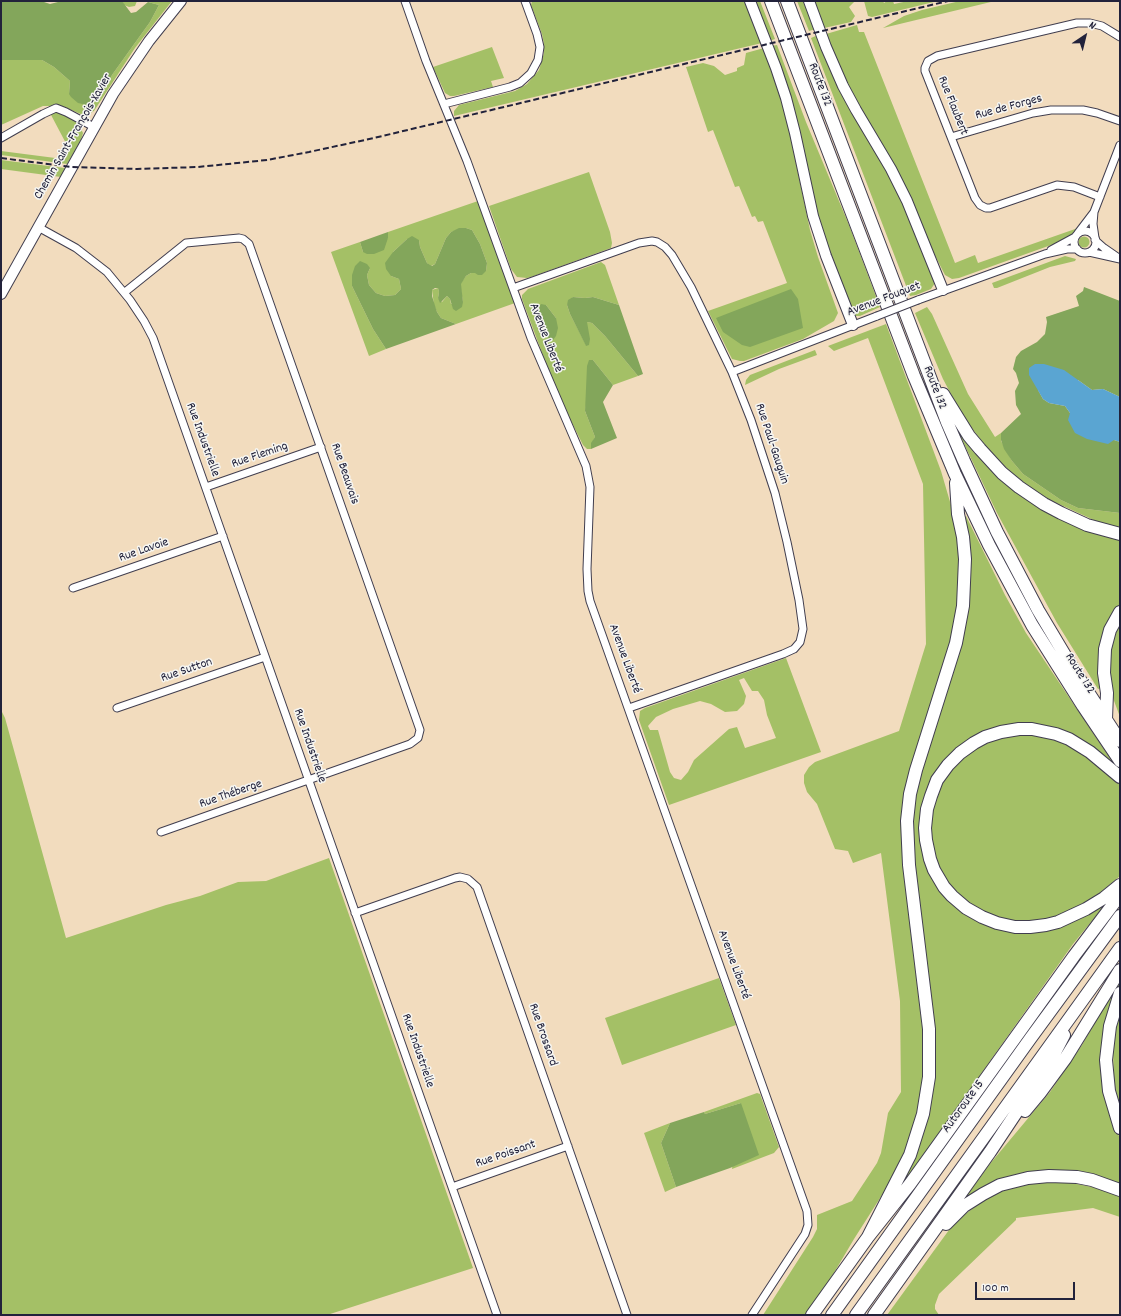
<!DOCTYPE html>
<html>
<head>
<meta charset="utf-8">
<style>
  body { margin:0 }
  #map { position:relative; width:1121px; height:1316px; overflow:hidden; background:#f2dcbe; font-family:Dekko,sans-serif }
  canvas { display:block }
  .frame { position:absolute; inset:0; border:2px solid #22223b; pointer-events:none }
  .north { position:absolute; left:1065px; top:16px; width:40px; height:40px; -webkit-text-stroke:3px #f6f6f2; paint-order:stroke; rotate:35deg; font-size:11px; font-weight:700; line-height:16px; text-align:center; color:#22223b }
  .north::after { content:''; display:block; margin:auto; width:14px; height:18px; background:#22223b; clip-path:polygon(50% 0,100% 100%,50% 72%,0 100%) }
  .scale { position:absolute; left:975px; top:1282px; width:100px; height:18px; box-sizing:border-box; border:2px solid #22223b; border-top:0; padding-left:5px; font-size:12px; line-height:14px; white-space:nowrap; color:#22223b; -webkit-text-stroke:3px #f6f6f2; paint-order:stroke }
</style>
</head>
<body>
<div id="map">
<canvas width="1121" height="1316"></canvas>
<div class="frame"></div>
<div class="north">N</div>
<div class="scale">100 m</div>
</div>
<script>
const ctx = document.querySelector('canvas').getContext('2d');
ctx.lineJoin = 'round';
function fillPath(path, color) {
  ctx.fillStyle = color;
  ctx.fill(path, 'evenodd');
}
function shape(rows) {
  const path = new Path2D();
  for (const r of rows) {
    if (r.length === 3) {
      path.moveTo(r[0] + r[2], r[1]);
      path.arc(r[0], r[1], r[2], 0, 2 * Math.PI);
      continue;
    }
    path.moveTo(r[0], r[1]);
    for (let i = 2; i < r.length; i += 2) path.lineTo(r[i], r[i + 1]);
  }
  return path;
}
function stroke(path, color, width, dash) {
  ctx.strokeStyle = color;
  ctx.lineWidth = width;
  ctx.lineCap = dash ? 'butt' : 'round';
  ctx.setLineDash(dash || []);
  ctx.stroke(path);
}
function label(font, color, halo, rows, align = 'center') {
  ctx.font = font + ' Dekko,sans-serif';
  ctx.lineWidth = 3;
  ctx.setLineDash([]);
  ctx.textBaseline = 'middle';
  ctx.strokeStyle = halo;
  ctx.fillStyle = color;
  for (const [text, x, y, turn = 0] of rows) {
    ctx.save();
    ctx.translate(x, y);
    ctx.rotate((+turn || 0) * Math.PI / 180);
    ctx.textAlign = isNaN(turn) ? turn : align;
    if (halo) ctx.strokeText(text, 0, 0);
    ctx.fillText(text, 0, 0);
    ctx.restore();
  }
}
const green = shape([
  [122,1,137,1,135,6,129,7,124,5],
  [149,1,172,1,135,48,94,111,89,114,83,115,62,106,43,106,1,125,1,60,42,60,54,67,70,81,69,94,103,93,112,75,150,22,159,5,148,2],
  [532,1,745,1,762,43,454,116,454,111,459,105,515,91,527,84,539,70,544,53,544,44,542,34,531,5],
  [753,1,760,1,775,39,769,41],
  [797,1,806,1,816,29,809,31],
  [814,1,860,1,855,1,849,7,855,16,851,22,824,28],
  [864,1,883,1,884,3,887,1,893,1,894,4,908,1,938,1,872,17,868,16],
  [960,1,995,1,883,28,904,16,922,10],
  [857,25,859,32,864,32,955,263,975,255,978,263,1078,228,1070,236,1065,240,959,278,952,279,945,275,847,83,826,34],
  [818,35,901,197,935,283,931,289,916,295,910,296,811,38],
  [777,45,806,122,849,225,880,307,860,316,856,316,853,314,828,252,771,46],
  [492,47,504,78,491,81,493,87,454,96,450,96,445,93,433,67],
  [764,48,772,70,786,116,810,230,818,257,838,313,834,321,803,339,744,361,740,361,732,359,708,311,787,283,763,221,758,222,755,216,752,217,739,186,735,187,713,130,708,132,686,67,703,63,714,66,725,75,737,71,737,68,744,65,746,53],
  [55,112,59,112,78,123,83,133,81,140,67,164,1,155,1,151,63,159,69,149,50,113],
  [1,160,65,168,61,177,1,169],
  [589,172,610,232,612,243,611,248,534,276,527,278,517,277,511,269,489,206],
  [478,201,515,303,456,324,441,318,437,312,434,305,432,290,438,288,439,292,438,298,442,302,447,296,450,299,451,304,463,302,460,284,466,276,471,273,486,271,487,263,480,244,472,230,466,228,451,232,446,238,435,264,431,266,427,263,420,247,419,240,407,239,393,252,391,276,399,279,401,289,395,295,385,296,376,293,369,285,367,275,370,268,352,286,373,329,386,349,369,356,331,252,360,242,363,252,388,238,388,232],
  [1084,242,5.5],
  [1065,256,1076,259,1075,261,1050,267,997,288,994,288,992,283],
  [601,262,605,265,619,305,593,297,585,298,573,297,567,305,570,314,586,345,587,322,592,323,605,336,638,376,613,385,593,360,585,411,595,437,592,443,591,449,587,449,583,445,571,421,548,369,522,299,522,295,528,289],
  [546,305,556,318,541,329,537,320,537,310],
  [927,307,932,314,968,394,995,437,1001,433,1001,441,1012,461,1023,474,1061,500,1078,508,1120,513,1120,528,1096,521,1048,499,1017,478,989,451,962,415,943,379,915,313],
  [886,324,941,471,953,512,957,534,959,559,959,605,950,645,901,825,903,868,924,1042,922,1088,917,1113,905,1154,896,1173,854,1239,825,1288,806,1315,763,1315,813,1237,817,1229,817,1215,852,1201,877,1163,881,1153,888,1113,901,1092,900,1001,881,853,853,863,848,851,835,849,817,804,807,792,804,783,804,775,809,767,815,762,899,731,926,644,923,484,868,338,834,351,828,346],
  [815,350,817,355,779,369,745,385,746,380,750,375],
  [958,425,995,472,1120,539,1120,604,1107,625,1101,688,1098,689,1080,660,1057,623,997,513,956,427],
  [966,516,1005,595,1026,633,1113,763,1112,765,1022,724,945,762,921,842,969,916,984,924,1003,930,1019,933,1103,904,1104,906,1073,944,895,1195,929,1104,911,829,916,787,958,651,963,518],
  [1120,622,1120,717,1113,698,1108,669,1109,651,1114,635],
  [786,658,821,752,669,805,639,720,640,711,645,708],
  [744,678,752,691,758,691,764,700,767,715,776,738,745,748,737,727,729,729,694,760,688,772,681,780,674,778,670,772,658,730,650,730,648,726,656,717,673,709,700,701,711,704,725,712,737,711,744,704,746,696,739,680],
  [1,710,5,718,66,938,166,905,200,896,238,882,266,881,329,858,473,1268,327,1315,1,1315],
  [1026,734,1052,739,1078,750,1108,771,1120,784,1120,876,1090,901,1054,918,1021,923,996,918,962,899,947,883,937,865,931,842,931,817,936,797,945,778,954,765,968,753,987,742,998,738],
  [719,978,736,1025,622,1065,605,1018],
  [1120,979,1120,985,1109,1008,1111,1114,1120,1139,1120,1186,1070,1173,967,1199,965,1198,989,1165,1050,1092,1082,1045],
  [1120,1011,1120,1109,1114,1084,1113,1049,1115,1027],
  [757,1093,760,1094,779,1147,774,1153,732,1169,741,1103,705,1114,704,1112],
  [670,1123,661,1143,676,1187,665,1192,644,1133],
  [1038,1182,1067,1182,1092,1187,1120,1195,1120,1217,1093,1208,1016,1218,1016,1220,939,1294,935,1305,935,1309,939,1315,887,1315,949,1230,960,1218,984,1200,997,1193,1011,1187]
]);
const forest = shape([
  [1,1,41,1,50,4,62,1,122,1,131,13,136,12,148,2,159,5,150,22,112,75,103,93,94,102,87,105,78,103,71,97,69,94,70,81,54,67,42,60,1,60],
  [459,228,466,228,472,230,480,244,487,263,486,271,482,275,478,275,475,273,471,273,466,276,461,284,463,302,462,307,456,311,453,309,450,299,447,296,440,303,438,298,439,292,438,288,435,288,432,290,432,296,437,312,441,318,456,324,386,349,373,329,352,286,352,275,355,266,360,261,367,264,370,268,367,275,369,285,376,293,385,296,395,295,401,289,399,279,391,276,386,269,385,263,393,252,407,239,412,236,419,240,420,247,427,263,432,266,435,264,446,238,451,232],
  [388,232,388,238,384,250,374,254,367,254,363,252,360,242],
  [1084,287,1120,301,1120,397,1103,389,1092,390,1078,380,1038,390,1043,399,1049,403,1065,406,1070,413,1114,440,1120,442,1120,513,1078,508,1061,500,1023,474,1012,461,1004,449,1001,440,1001,433,1021,414,1016,405,1015,391,1019,383,1016,373,1013,369,1016,357,1021,351,1037,342,1045,334,1047,322,1046,317,1079,306,1076,296,1083,291],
  [791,289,798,299,803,328,750,347,742,345,723,332,716,318],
  [573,297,585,298,593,297,619,305,643,374,638,376,605,336,592,323,587,322,590,339,589,345,586,346,570,314,567,305,568,300],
  [541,304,546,305,556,318,558,328,556,336,553,340,550,340,541,329,537,320,537,310],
  [589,360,593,360,613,385,603,402,617,438,591,449,591,443,595,437,585,411,587,366],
  [741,1103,759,1155,730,1168,676,1187,661,1143,670,1123,704,1112,705,1114]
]);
const water = shape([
  [1035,364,1044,364,1064,370,1092,390,1103,389,1120,397,1120,442,1114,440,1108,444,1087,439,1075,433,1068,420,1070,413,1065,406,1049,403,1043,399,1029,375,1029,368]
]);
const street = shape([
  [405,1,426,61,467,161,531,338,586,466,590,487,587,569,588,591,590,601,807,1211,808,1225,805,1234,752,1315],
  [444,104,510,87,520,83,531,73,538,60,540,47,537,34,525,1],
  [951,137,1033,113,1051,110,1083,110,1097,113,1120,121],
  [1,138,43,114,56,108,66,112,94,127],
  [1100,197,1074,187,1057,185,990,208,986,208,980,205,975,198,925,71,925,68,928,61,937,56,1077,23,1090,23,1102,26,1120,37],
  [38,227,76,248,107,272,130,300,144,321,153,338,497,1315],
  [1085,242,11],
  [1078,233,1094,212],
  [1095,238,1093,224,1094,212,1120,145],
  [1095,240,1104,248,1117,257],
  [1051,250,1075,237],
  [1089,252,1120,259],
  [513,288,639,243,652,241,657,242,665,247,672,255,691,287,732,372,751,420,775,493,787,542,799,600,803,629,800,642,794,649,783,654,629,708],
  [125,292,186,243,239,238,243,239,249,244,420,730,418,738,410,744,161,832],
  [918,300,1045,254,1067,249,1077,249],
  [732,372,877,316],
  [206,487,321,447],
  [73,588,223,536],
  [117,708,265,657],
  [355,913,455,878,460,877,468,879,477,887,627,1315],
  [452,1187,568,1146]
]);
const secondary = shape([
  [750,1,776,68,786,98,795,133,813,216,826,256,853,325],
  [809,1,826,47,843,86,856,110,891,169,907,201,943,290],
  [1,294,113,94,149,41,181,1]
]);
const highway = shape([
  [771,1,914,376,955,474,989,545,1032,625,1083,706,1120,761],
  [787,1,947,422,964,461,997,532,1038,610,1075,672,1120,741],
  [943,394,969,436,980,449,1002,473,1019,487,1044,504,1061,513,1087,525,1120,534],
  [1106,719,1107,693,1104,673,1105,649,1110,630,1120,612],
  [1120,777,1090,752,1069,739,1056,734,1032,729,1019,729,1001,732,985,737,974,743,960,753,948,765,937,780,931,796,927,809,925,828,926,840,930,859,934,870,944,887,952,896,966,908,982,917,997,923,1015,927,1030,927,1046,925,1058,922,1086,909,1104,898,1120,885],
  [1120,993,1110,1026,1106,1060,1109,1091,1120,1128],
  [1025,1111,1040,1093,1065,1059,1120,970],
  [946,1224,964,1206,983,1194,1000,1185,1028,1178,1049,1176,1077,1177,1092,1180,1120,1190],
  [868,1237,910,1155,923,1114,929,1077,929,1029,909,865,907,821,910,794,916,770,956,643,963,606,965,559,963,537,958,514,956,483],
  [812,1315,868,1237,910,1184,1074,956,1120,895],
  [832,1315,1030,1039,1120,916],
  [856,1315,1120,948],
  [874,1315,990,1152,1050,1062,1064,1035]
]);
const rail = shape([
  [1,158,72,167,137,169,198,167,267,160,309,152,374,138,948,1]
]);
const streetBridge = shape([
  [877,316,918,300]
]);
const streetNames = [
  ["Route 132",819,85,69],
  ["Rue Flaubert",952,106,68],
  ["Rue de Forges",1009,108,-15],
  ["Chemin Saint-François-Xavier",74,137,-60],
  ["Avenue Fouquet",884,300,-21],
  ["Avenue Liberté",545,338,69],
  ["Route 132",934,388,69],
  ["Rue Industrielle",202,440,70],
  ["Rue Paul-Gauguin",771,444,72],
  ["Rue Fleming",260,456,-19],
  ["Rue Beauvais",344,474,71],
  ["Rue Lavoie",144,551,-19],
  ["Avenue Liberté",624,659,70],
  ["Rue Sutton",187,671,-19],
  ["Route 132",1079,674,58],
  ["Rue Industrielle",309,746,71],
  ["Rue Théberge",231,795,-19],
  ["Avenue Liberté",733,965,70],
  ["Rue Brossard",542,1035,71],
  ["Rue Industrielle",417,1051,71],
  ["Autoroute 15",964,1107,-54],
  ["Rue Poissant",506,1155,-19]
];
fillPath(green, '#a4c066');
fillPath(forest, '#83a65b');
fillPath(water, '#5aa5d2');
stroke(street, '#413e4f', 9);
stroke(secondary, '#413e4f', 12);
stroke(highway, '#413e4f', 14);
stroke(street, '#fff', 7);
stroke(secondary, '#fff', 10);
stroke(highway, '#fff', 12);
stroke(rail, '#22223b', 2, [6, 3]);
stroke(streetBridge, '#413e4f', 9, []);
stroke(streetBridge, '#fff', 7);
label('13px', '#22223b', '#f6f6f2', streetNames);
</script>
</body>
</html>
